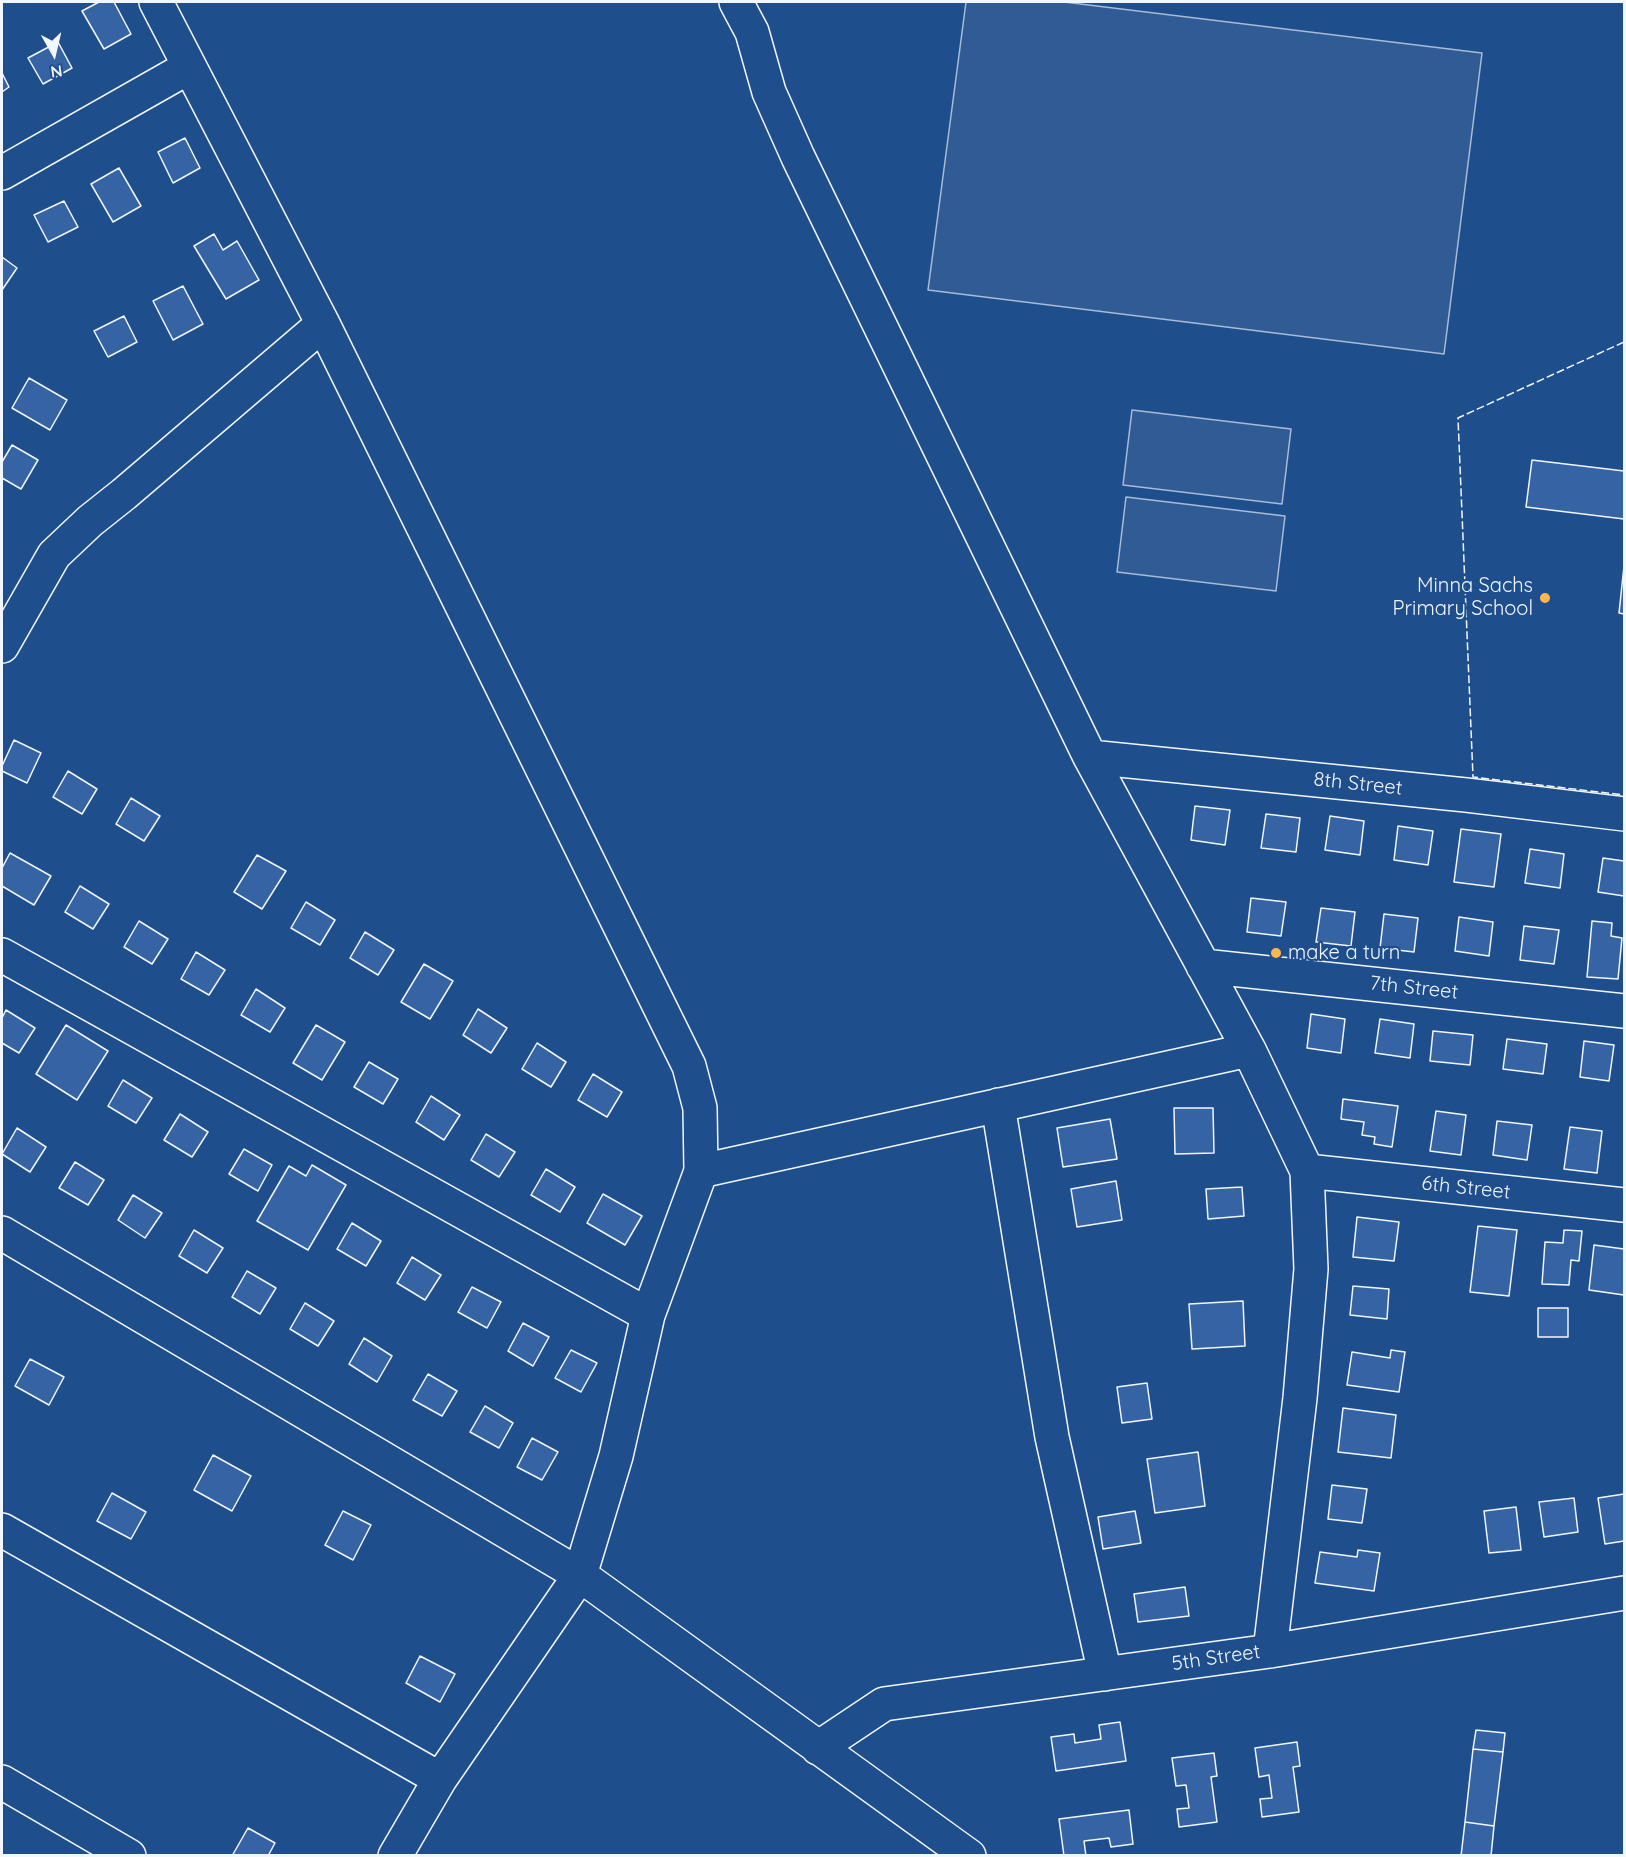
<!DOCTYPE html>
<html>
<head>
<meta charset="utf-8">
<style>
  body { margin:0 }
  #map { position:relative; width:1626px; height:1857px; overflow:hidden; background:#1f4e8c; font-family:Quicksand,sans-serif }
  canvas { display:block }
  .frame { position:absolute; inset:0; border:3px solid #f2f6ff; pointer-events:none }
  .north { position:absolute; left:24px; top:24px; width:60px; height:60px; -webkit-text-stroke:4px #1f4e8c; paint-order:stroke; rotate:172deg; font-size:16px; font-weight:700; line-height:24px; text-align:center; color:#f2f6ff }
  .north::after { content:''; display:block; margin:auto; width:21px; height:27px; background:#f2f6ff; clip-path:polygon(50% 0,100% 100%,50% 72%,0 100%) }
</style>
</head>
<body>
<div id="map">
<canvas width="1626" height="1857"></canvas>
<div class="frame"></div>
<div class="north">N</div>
</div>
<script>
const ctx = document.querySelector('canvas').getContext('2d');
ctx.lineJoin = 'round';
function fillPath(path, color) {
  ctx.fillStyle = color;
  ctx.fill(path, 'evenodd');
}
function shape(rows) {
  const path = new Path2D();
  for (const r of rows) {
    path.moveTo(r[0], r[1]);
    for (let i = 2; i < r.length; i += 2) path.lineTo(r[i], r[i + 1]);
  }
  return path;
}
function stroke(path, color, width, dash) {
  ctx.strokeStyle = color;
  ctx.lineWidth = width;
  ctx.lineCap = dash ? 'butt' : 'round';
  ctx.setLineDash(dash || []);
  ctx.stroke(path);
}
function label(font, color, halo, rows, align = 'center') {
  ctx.font = font + ' Quicksand,sans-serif';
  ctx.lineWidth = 4.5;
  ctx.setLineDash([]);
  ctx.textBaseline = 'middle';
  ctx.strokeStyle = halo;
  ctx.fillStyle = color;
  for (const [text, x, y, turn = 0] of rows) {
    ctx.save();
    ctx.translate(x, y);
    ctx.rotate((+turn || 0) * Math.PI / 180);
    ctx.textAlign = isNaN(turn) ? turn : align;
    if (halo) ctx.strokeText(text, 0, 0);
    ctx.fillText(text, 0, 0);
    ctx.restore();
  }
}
const built = shape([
  [966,2,1064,2,1482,53,1444,354,928,290,966,2],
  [1132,410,1291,429,1282,504,1123,485,1132,410],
  [1126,497,1285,516,1276,591,1117,572,1126,497]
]);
const building = shape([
  [99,2,114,2,131,34,104,49,82,11,99,2],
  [58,42,72,68,43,84,28,58,58,42],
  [2,73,9,87,2,92,2,73],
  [185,138,200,168,173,183,158,152,185,138],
  [119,168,141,206,113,222,91,184,119,168],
  [64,201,78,227,48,242,34,215,64,201],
  [214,234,223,250,237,241,259,280,226,299,194,246,214,234],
  [2,257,17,268,2,290,2,257],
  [183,286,203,324,173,340,153,301,183,286],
  [124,316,137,342,108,357,94,331,124,316],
  [29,378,67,400,50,430,12,408,29,378],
  [12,445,38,460,21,489,2,478,2,462,12,445],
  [1532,460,1624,471,1624,519,1526,507,1532,460],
  [1624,566,1624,614,1619,613,1624,566],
  [14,740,41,753,27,783,2,771,2,766,14,740],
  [68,771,97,789,82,814,53,797,68,771],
  [131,798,160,816,144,841,116,824,131,798],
  [1195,806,1230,810,1225,845,1191,840,1195,806],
  [1266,814,1300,818,1296,852,1261,848,1266,814],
  [1330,816,1364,821,1360,855,1325,850,1330,816],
  [1398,826,1433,831,1428,865,1394,860,1398,826],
  [1461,829,1501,834,1494,887,1454,882,1461,829],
  [1530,849,1564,854,1560,888,1525,883,1530,849],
  [10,853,51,876,34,905,2,886,2,868,10,853],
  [257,855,286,871,262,909,234,892,257,855],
  [1603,858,1624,861,1624,896,1598,892,1603,858],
  [80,886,109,904,93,929,65,912,80,886],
  [1251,898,1286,902,1281,936,1247,932,1251,898],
  [306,902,335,920,320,945,291,928,306,902],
  [1321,908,1355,912,1351,946,1316,942,1321,908],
  [1384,914,1418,918,1414,952,1380,948,1384,914],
  [1459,917,1493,922,1489,956,1455,951,1459,917],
  [139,921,168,939,152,964,124,947,139,921],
  [1592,921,1612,923,1611,936,1622,938,1618,979,1587,977,1592,921],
  [1524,926,1559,930,1554,964,1520,960,1524,926],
  [365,932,394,950,378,975,350,958,365,932],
  [196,952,225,970,209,995,181,979,196,952],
  [424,964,453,981,430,1019,401,1002,424,964],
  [256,989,285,1008,270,1032,241,1015,256,989],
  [478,1009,507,1028,491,1053,463,1035,478,1009],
  [6,1010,35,1028,19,1053,2,1043,2,1018,6,1010],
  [1311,1014,1345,1019,1341,1053,1307,1048,1311,1014],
  [1380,1019,1414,1024,1410,1058,1375,1053,1380,1019],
  [66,1025,108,1051,77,1100,36,1074,66,1025],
  [316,1025,345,1042,322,1080,293,1063,316,1025],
  [1433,1031,1473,1035,1470,1065,1430,1061,1433,1031],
  [1507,1039,1547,1044,1543,1074,1503,1069,1507,1039],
  [1584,1041,1614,1045,1609,1081,1580,1077,1584,1041],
  [537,1043,566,1062,551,1087,522,1069,537,1043],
  [369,1062,398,1079,383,1104,354,1087,369,1062],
  [593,1074,622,1092,607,1117,578,1100,593,1074],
  [123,1080,152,1098,136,1123,108,1106,123,1080],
  [431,1096,460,1115,444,1140,416,1122,431,1096],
  [1343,1099,1398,1106,1392,1147,1374,1144,1375,1137,1362,1135,1364,1122,1341,1119,1343,1099],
  [1174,1108,1213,1108,1214,1153,1175,1154,1174,1108],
  [1436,1111,1466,1115,1461,1155,1430,1151,1436,1111],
  [180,1114,208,1132,192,1157,164,1140,180,1114],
  [1110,1119,1117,1159,1063,1167,1057,1128,1110,1119],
  [1497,1121,1532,1125,1527,1160,1493,1155,1497,1121],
  [1570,1127,1602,1131,1597,1173,1564,1169,1570,1127],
  [17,1128,46,1147,30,1172,2,1154,17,1128],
  [486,1134,515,1152,499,1177,471,1160,486,1134],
  [244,1149,272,1165,258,1191,229,1174,244,1149],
  [75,1162,104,1180,88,1205,59,1188,75,1162],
  [312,1165,346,1185,308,1250,257,1221,289,1166,306,1176,312,1165],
  [546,1169,575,1187,560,1212,531,1195,546,1169],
  [1116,1181,1122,1220,1077,1227,1071,1189,1116,1181],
  [1242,1187,1244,1216,1208,1219,1206,1189,1242,1187],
  [603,1194,642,1216,625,1245,587,1223,603,1194],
  [133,1195,162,1213,145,1238,118,1220,133,1195],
  [1357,1217,1399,1222,1394,1261,1353,1257,1357,1217],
  [352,1223,381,1241,366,1266,337,1249,352,1223],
  [1478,1226,1517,1230,1509,1296,1470,1292,1478,1226],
  [194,1230,223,1248,207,1273,179,1256,194,1230],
  [1564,1230,1582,1231,1579,1261,1571,1260,1569,1285,1542,1284,1545,1242,1563,1243,1564,1230],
  [1594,1245,1624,1249,1624,1295,1589,1290,1594,1245],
  [412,1257,441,1275,425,1300,397,1283,412,1257],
  [247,1271,276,1288,260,1314,232,1297,247,1271],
  [1353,1286,1389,1289,1387,1319,1350,1315,1353,1286],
  [472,1287,501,1302,487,1328,458,1312,472,1287],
  [1243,1301,1245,1346,1192,1349,1189,1304,1243,1301],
  [305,1303,334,1321,318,1346,290,1329,305,1303],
  [1538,1308,1568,1308,1568,1337,1538,1337,1538,1308],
  [523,1323,549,1337,533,1366,508,1351,523,1323],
  [364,1338,392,1356,377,1382,349,1364,364,1338],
  [571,1350,597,1363,581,1392,555,1378,571,1350],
  [1391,1350,1405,1352,1399,1392,1347,1385,1352,1352,1390,1358,1391,1350],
  [30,1359,64,1377,49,1405,15,1386,30,1359],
  [428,1374,457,1391,442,1416,413,1400,428,1374],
  [1147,1383,1152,1419,1122,1423,1117,1387,1147,1383],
  [485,1406,513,1423,499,1448,470,1432,485,1406],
  [1343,1408,1396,1415,1391,1458,1338,1452,1343,1408],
  [532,1438,558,1452,542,1480,517,1467,532,1438],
  [1198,1452,1205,1506,1155,1513,1147,1459,1198,1452],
  [213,1455,251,1476,232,1511,194,1490,213,1455],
  [1332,1485,1367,1489,1362,1523,1328,1519,1332,1485],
  [112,1493,146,1512,131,1539,97,1521,112,1493],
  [1624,1494,1624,1541,1605,1544,1598,1498,1624,1494],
  [1574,1498,1578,1532,1544,1537,1539,1502,1574,1498],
  [1516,1507,1521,1550,1489,1553,1484,1511,1516,1507],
  [343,1511,371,1525,353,1560,325,1545,343,1511],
  [1135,1511,1141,1543,1103,1549,1098,1517,1135,1511],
  [1358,1550,1380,1553,1374,1591,1315,1583,1320,1552,1357,1557,1358,1550],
  [1185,1587,1189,1616,1138,1622,1134,1594,1185,1587],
  [420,1656,455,1674,440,1702,406,1683,420,1656],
  [1120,1722,1126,1761,1056,1771,1051,1737,1074,1734,1075,1743,1101,1739,1099,1725,1120,1722],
  [1476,1730,1505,1733,1503,1752,1473,1749,1476,1730],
  [1297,1742,1300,1766,1293,1767,1299,1812,1262,1817,1260,1799,1272,1798,1269,1775,1259,1777,1255,1748,1297,1742],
  [1473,1749,1503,1752,1494,1826,1465,1822,1473,1749],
  [1214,1753,1217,1776,1211,1777,1217,1822,1179,1827,1177,1809,1189,1808,1186,1785,1176,1786,1172,1758,1214,1753],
  [1129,1810,1133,1844,1111,1847,1109,1838,1084,1841,1086,1856,1064,1856,1059,1819,1129,1810],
  [1465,1822,1494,1826,1491,1856,1461,1856,1465,1822],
  [248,1828,275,1843,268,1856,232,1856,248,1828]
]);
const minor = shape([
  [156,2,323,324,689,1066,700,1108,701,1171,648,1315,616,1456,580,1575,440,1779,395,1856],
  [736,2,752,32,769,92,798,157,1090,757,1249,1050,1307,1171,1311,1269,1300,1398,1270,1651],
  [2,173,189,67],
  [2,646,54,555,90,521,124,494,323,324],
  [1090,757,1466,795,1624,814],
  [2,955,648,1315],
  [1203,966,1624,1011],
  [998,1105,1052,1437,1105,1674],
  [701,1171,1249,1050],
  [1307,1171,1624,1205],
  [2,1233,580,1575,969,1856],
  [2,1530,440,1779],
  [818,1748,884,1704,1270,1651,1624,1593],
  [2,1782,129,1856]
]);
const fence = shape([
  [1624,342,1458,418,1473,777,1624,795]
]);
const markers = [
  [1545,598,6,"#ffb74d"],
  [1276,953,6,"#ffb74d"]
];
const poiNames = [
  ["Minna Sachs",1533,586],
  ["Primary School",1533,609],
  ["make a turn",1288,953,"left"]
];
const streetNames = [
  ["8th Street",1358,784,6],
  ["7th Street",1414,988,6],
  ["6th Street",1466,1188,6],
  ["5th Street",1216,1658,-8]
];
fillPath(built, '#305b95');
stroke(built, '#a8bbd7', 1.5);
fillPath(building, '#3563a3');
stroke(building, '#f2f6ff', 1.5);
stroke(minor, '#f2f6ff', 36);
stroke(minor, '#1f4e8c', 33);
stroke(fence, '#f2f6ff', 1.5, [8, 3]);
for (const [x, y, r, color] of markers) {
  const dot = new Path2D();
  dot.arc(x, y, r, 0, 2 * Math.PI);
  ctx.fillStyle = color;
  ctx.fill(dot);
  stroke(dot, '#1f4e8c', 2);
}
label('20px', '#f2f6ff', '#1f4e8c', poiNames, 'right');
label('20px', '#f2f6ff', '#1f4e8c', streetNames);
</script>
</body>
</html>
